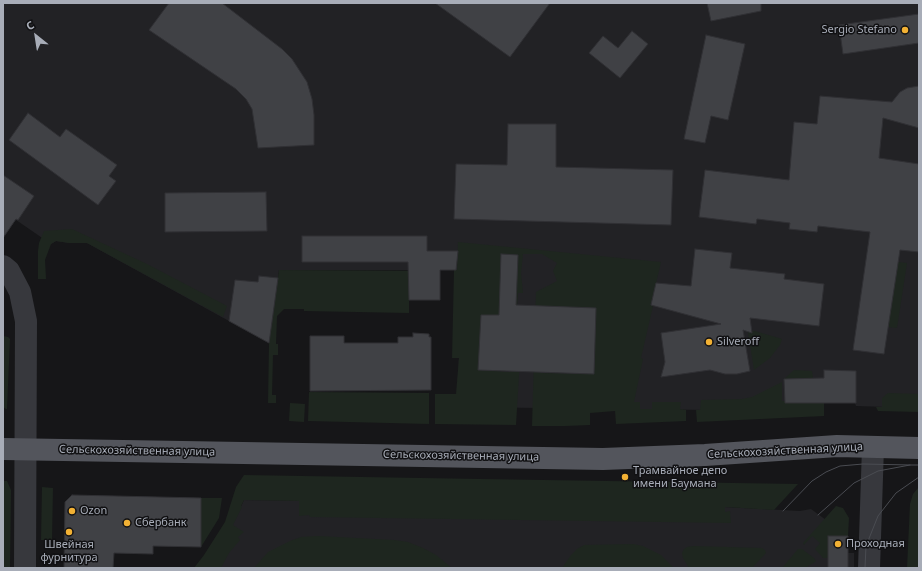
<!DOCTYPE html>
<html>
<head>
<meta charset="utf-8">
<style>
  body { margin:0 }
  #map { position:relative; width:922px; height:571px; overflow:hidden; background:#161618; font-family:"Noto Sans",sans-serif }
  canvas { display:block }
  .frame { position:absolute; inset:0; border:4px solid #a8adb8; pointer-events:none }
  .north { position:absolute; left:16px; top:16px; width:40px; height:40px; -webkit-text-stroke:3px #111113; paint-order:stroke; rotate:330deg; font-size:11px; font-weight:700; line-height:16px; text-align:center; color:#a8adb8 }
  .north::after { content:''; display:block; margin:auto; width:14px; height:18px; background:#a8adb8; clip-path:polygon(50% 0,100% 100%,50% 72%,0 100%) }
</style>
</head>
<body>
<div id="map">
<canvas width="922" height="571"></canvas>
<div class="frame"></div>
<div class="north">С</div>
</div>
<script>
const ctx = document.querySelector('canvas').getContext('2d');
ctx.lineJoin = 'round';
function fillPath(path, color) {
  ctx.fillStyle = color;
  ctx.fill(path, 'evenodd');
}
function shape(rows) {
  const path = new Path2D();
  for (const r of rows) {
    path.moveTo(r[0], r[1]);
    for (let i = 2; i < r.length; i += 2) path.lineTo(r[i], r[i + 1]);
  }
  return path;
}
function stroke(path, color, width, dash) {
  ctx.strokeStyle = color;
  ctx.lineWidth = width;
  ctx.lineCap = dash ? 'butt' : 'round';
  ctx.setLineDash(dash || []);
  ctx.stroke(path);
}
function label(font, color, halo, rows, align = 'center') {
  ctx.font = font + ' "Noto Sans",sans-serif';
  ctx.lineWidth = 3;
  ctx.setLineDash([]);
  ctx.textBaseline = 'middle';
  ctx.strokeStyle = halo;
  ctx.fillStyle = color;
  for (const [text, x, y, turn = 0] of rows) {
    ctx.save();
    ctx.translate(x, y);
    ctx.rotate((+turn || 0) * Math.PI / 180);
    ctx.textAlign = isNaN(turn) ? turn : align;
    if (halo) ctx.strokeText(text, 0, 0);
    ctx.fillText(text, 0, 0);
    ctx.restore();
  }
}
const built = shape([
  [3,3,919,3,919,408,856,406,855,403,813,403,712,410,456,407,464,272,457,270,279,270,269,343,87,243,69,243,56,241,51,244,3,211],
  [244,500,517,503,725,507,800,511,811,509,848,536,848,553,854,553,854,568,212,568]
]);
const green = shape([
  [72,229,147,264,227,306,223,317,87,243,69,243,56,241,51,244,45,260,46,279,38,279,38,251,39,243,44,231],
  [458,242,661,262,651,305,653,306,641,358,643,359,634,402,640,402,640,409,652,409,652,402,681,402,680,409,686,410,686,421,616,424,615,411,590,413,590,425,565,426,532,426,534,357,541,355,541,373,594,374,596,308,543,306,534,345,536,292,557,281,553,271,557,263,542,254,523,254,521,273,523,293,518,293,517,308,523,309,516,425,435,424,435,394,456,394,459,358,452,358,454,270,457,270],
  [502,254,518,255,516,294],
  [481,315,513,316,510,372,478,370],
  [898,262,907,263,897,328,888,327],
  [279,270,440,271,409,279,409,313,304,311,304,309,284,309,277,316,276,344,278,344,278,355,273,355,272,395,276,395,276,403,268,403,269,343],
  [755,331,782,339,780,345,770,358,754,370,748,332],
  [3,336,8,337,10,339,7,409,6,409,3,407],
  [794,370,812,371,813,378,784,379],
  [782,382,782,401,785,401,785,403,824,403,824,416,697,422,696,410,700,410,701,400,742,399,752,397],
  [309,392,429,393,429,424,308,421],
  [888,393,919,394,919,412,878,411,876,407,882,407,882,398],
  [290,403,305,404,304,422,289,421],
  [244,475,481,479,798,484,774,510,725,507,725,512,730,511,731,523,310,517,309,515,299,516,299,501,244,500,241,506,242,507,233,525,244,532,238,537,240,540,229,553,221,568,194,568,204,555,225,522,236,487],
  [3,481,7,481,11,490,10,567,3,567],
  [42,487,53,488,52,540,41,540],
  [919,487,919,568,907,568,910,504,913,494],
  [201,498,222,498,219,518,201,547],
  [836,506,843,508,849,518,848,536,828,536,828,558,823,558,815,549,820,543,812,536,804,545,803,543],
  [318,536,394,540,408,542,423,548,436,555,452,568,254,568,268,552,290,541,301,537],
  [633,544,643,546,661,555,674,568,562,568,571,555,577,549,584,545],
  [693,546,762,548,765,550,766,553,752,568,689,568,683,558,682,553,684,549,687,547],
  [798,549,802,549,814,558,816,561,815,562,805,568,782,568]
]);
const building = shape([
  [169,3,222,3,282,49,292,59,307,82,312,99,314,115,314,145,258,148,252,109,246,99,236,89,149,30,169,3],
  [435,3,550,3,510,57,435,3],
  [707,3,761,3,761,11,711,21,707,3],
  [919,14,919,43,843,54,839,25,919,14],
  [632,31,648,44,620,78,589,53,603,36,618,48,632,31],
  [706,35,745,44,728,120,711,116,705,143,684,139,706,35],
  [919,86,919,128,883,118,879,158,919,164,919,252,900,250,884,354,853,350,870,232,818,226,817,232,789,229,790,223,757,219,756,224,699,217,705,170,789,180,794,122,817,124,820,96,892,102,900,92,907,88,919,86],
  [28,113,60,137,66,129,117,165,109,176,116,181,98,205,9,140,28,113],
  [508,124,556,124,556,167,673,170,671,225,454,219,456,164,507,165,508,124],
  [3,175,34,196,18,220,16,219,3,238,3,175],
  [266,192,267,231,165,232,165,193,266,192],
  [302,236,427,236,427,251,458,251,456,270,440,270,440,300,409,300,408,262,302,262,302,236],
  [695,249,732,253,730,268,785,274,784,279,824,284,819,326,750,318,752,333,743,330,750,371,737,374,725,374,710,370,661,377,665,362,661,333,721,324,651,305,656,283,691,286,695,249],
  [501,254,518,255,516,305,596,308,594,374,478,370,481,315,499,315,501,254],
  [259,276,278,278,269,343,229,321,235,280,258,282,259,276],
  [413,333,429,334,429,337,431,337,431,390,310,391,310,336,344,336,344,343,398,343,398,337,413,337,413,333],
  [824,370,856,371,856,403,785,403,784,379,824,378,824,370],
  [72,495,201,498,201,547,153,546,153,554,114,553,113,568,64,568,65,502,72,495],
  [828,536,848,536,848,568,828,568,828,536]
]);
const minor = shape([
  [3,266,9,271,20,292,26,321,25,568],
  [869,568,873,447]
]);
const major = shape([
  [3,449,603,459,705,455,837,446,919,448]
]);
const tram = shape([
  [783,511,812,481,826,472,840,466,863,464,910,465],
  [818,515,854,483,878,471,910,465,919,465],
  [865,568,866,546,878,516,896,493,919,477]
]);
const markers = [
  [905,30,4,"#f2b134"],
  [709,342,4,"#f2b134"],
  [625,477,4,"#f2b134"],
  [72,511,4,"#f2b134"],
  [127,523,4,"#f2b134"],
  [69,532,4,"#f2b134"],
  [838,544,4,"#f2b134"]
];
const poiNames = [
  ["Sergio Stefano",897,30,"right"],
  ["Silveroff",717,342],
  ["Трамвайное депо",633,471],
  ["имени Баумана",633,484],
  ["Ozon",80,511],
  ["Сбербанк",135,523],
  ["Проходная",846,544],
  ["Швейная",69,545,"center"],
  ["фурнитура",69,558,"center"]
];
const streetNames = [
  ["Сельскохозяйственная улица",137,451,1],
  ["Сельскохозяйственная улица",785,451,-3],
  ["Сельскохозяйственная улица",461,456,1]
];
fillPath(built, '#222225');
fillPath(green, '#1e261f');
fillPath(building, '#404145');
stroke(building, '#303034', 1);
stroke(minor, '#37383d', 22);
stroke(major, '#53555c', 22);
stroke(tram, '#4a4c52', 1);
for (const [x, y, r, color] of markers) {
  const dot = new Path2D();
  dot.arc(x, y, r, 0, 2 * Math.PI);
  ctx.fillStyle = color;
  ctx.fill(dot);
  stroke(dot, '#111113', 1.5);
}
label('11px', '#a8adb8', '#111113', poiNames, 'left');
label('11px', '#a8adb8', '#111113', streetNames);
</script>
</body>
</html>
